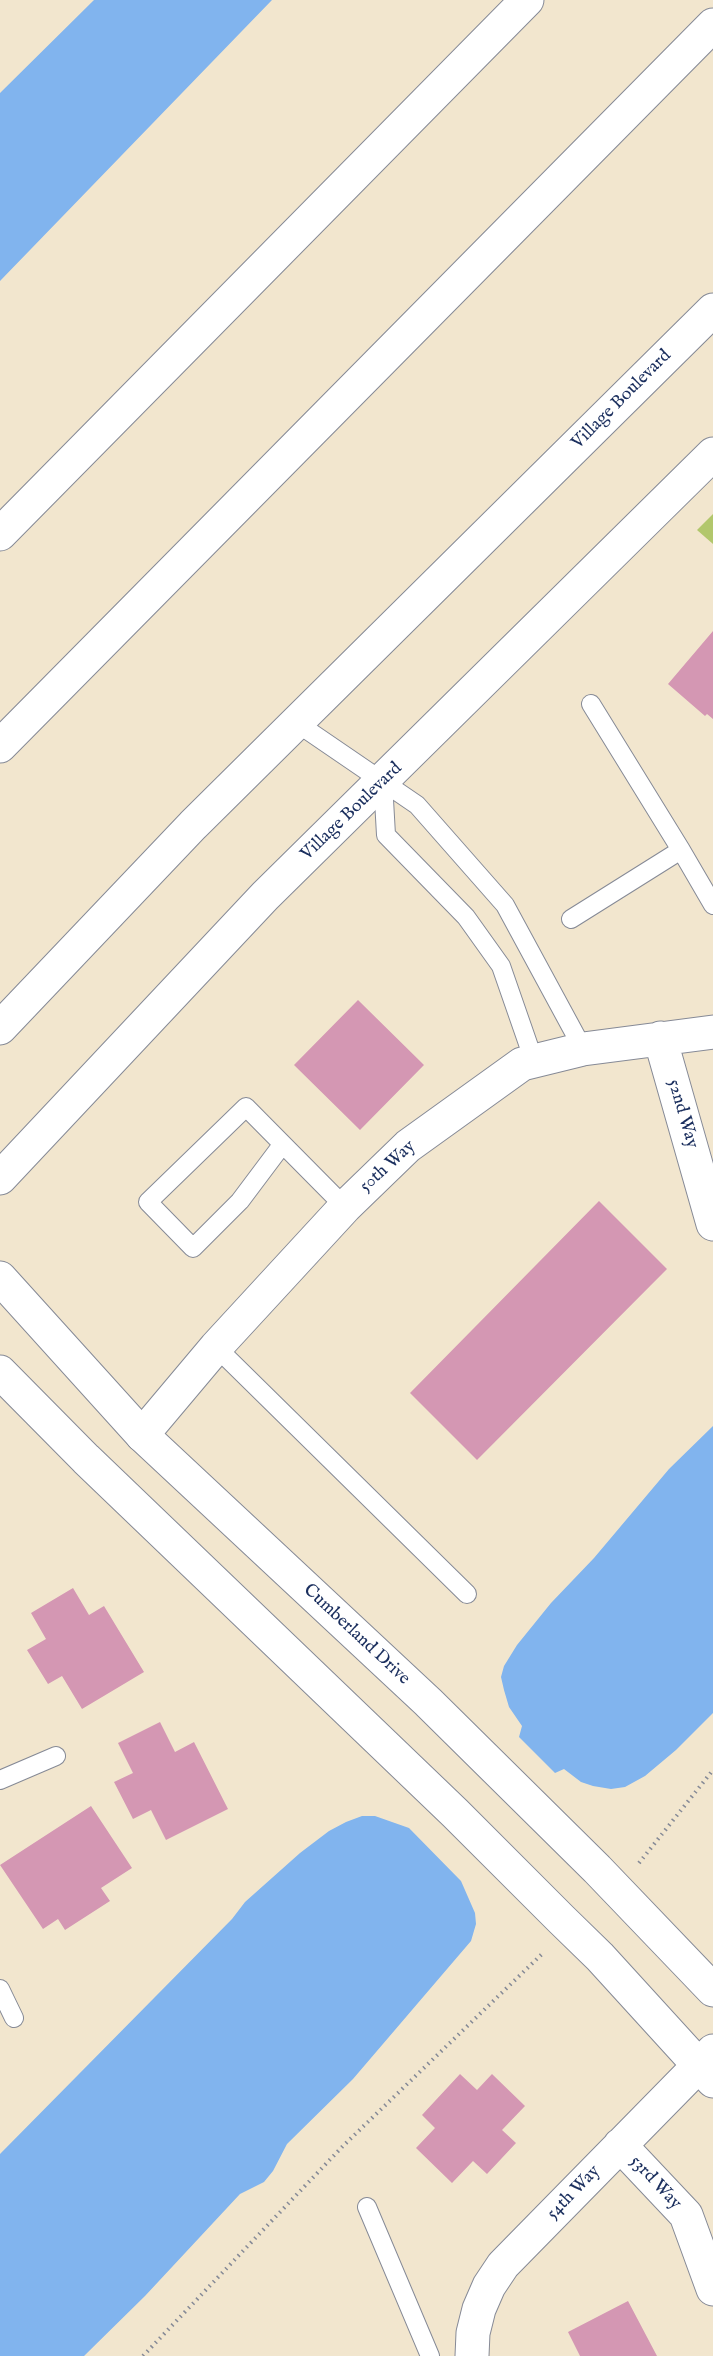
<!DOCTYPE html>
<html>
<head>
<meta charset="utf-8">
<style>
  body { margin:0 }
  canvas { display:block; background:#f2e6ce }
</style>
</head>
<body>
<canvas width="713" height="2356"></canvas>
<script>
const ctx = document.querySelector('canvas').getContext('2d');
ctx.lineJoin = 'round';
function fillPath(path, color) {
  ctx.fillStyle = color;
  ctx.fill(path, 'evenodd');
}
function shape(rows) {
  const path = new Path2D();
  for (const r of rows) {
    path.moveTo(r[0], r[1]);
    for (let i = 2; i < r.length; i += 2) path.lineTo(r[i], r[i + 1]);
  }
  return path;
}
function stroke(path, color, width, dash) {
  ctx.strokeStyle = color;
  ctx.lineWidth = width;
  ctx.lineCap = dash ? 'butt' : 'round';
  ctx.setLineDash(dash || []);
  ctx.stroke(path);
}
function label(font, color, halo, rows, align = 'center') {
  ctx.font = font + ' "IM FELL English",serif';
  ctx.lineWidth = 4.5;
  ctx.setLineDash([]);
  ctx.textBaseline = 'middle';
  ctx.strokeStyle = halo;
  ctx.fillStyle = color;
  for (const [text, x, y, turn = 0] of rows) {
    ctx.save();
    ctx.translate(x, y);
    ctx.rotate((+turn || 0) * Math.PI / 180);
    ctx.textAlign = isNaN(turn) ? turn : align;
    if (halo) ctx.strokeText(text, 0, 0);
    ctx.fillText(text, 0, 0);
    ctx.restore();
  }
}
const green = shape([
  [713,514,713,544,697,530]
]);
const water = shape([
  [94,0,272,0,0,281,0,93],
  [713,1426,713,1713,676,1750,645,1776,625,1787,611,1789,593,1786,581,1782,564,1769,555,1773,519,1737,522,1726,509,1707,504,1690,501,1677,504,1666,517,1645,551,1603,594,1558,669,1469],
  [362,1816,375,1816,409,1828,461,1881,475,1913,476,1924,471,1941,353,2079,287,2144,273,2171,264,2182,240,2194,145,2296,84,2356,0,2356,0,2154,232,1919,245,1902,300,1853,329,1831,346,1822]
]);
const building = shape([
  [713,631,713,719,707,714,705,716,668,684],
  [358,1000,424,1065,360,1130,294,1065],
  [599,1201,667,1269,477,1460,410,1393],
  [73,1588,89,1615,104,1606,144,1672,82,1709,62,1676,48,1684,27,1650,46,1639,31,1613],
  [160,1722,175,1752,194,1742,228,1809,166,1840,151,1810,133,1819,114,1782,133,1773,118,1743],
  [91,1806,132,1868,101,1888,110,1901,65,1930,58,1919,43,1929,0,1865],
  [460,2074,477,2090,492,2074,525,2106,502,2130,516,2143,487,2174,473,2161,452,2183,416,2148,435,2128,422,2115],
  [628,2301,657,2356,580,2356,568,2332]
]);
const path = shape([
  [639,1863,713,1770],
  [143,2356,343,2146,542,1954]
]);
const lane = shape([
  [591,704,681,850],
  [297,723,417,805,505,905,583,1049],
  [383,782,386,835,466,917,501,966,534,1061],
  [571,919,681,850,713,905],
  [282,1145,240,1201,193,1248,148,1202,246,1107,345,1207],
  [216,1347,467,1594],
  [0,1780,56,1756],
  [0,1989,14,2018],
  [367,2207,430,2356]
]);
const street = shape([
  [660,1038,713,1224],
  [142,1435,216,1347,345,1207,408,1146,522,1064,583,1049,713,1032],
  [620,2145,686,2215,713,2289],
  [472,2356,473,2333,479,2309,489,2286,503,2265,713,2051]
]);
const secondary = shape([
  [0,1028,193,825,713,310],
  [0,1178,265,896,713,454],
  [0,1278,142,1435,428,1702,597,1869,713,1990],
  [0,1372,86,1459,455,1813,561,1919,600,1957,713,2081]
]);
const highway = shape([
  [0,534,527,0],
  [0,746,713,25]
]);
const streetNames = [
  ["Village Boulevard",622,400,-45],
  ["Village Boulevard",352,812,-44],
  ["52nd Way",682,1114,74],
  ["50th Way",388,1167,-42],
  ["Cumberland Drive",356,1635,43],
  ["53rd Way",655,2183,47],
  ["54th Way",574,2193,-46]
];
fillPath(green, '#b2c76c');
fillPath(water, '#81b4ee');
fillPath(building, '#d497b3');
stroke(lane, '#868a96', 20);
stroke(street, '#868a96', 35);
stroke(secondary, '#868a96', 35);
stroke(highway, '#868a96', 35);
stroke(path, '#868a96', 4, [1.5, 4.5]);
stroke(lane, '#fff', 18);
stroke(street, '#fff', 33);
stroke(secondary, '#fff', 33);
stroke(highway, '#fff', 33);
label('18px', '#1b2f5e', '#fff', streetNames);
</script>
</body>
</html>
